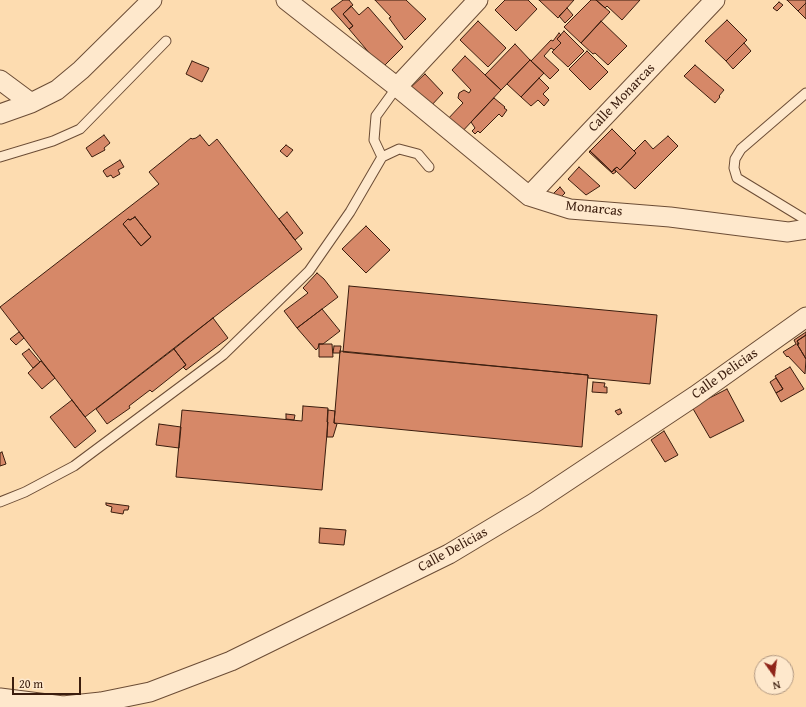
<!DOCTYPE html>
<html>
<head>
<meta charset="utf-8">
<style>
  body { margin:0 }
  #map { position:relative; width:806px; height:707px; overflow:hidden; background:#fddcb0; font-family:"Gentium Book Plus",serif }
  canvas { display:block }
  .north { position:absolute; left:754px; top:655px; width:40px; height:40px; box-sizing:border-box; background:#fee8cc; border:1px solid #b09780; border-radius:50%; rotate:166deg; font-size:11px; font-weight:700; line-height:16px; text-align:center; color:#3b1d0e }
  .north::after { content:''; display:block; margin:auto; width:14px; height:18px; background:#8f2418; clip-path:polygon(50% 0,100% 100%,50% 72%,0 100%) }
  .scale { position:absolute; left:12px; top:677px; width:69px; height:18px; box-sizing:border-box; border:2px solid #3b1d0e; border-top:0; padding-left:5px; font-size:12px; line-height:14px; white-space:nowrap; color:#3b1d0e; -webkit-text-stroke:3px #fee8cc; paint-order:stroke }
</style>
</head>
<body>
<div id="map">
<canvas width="806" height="707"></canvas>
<div class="north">N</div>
<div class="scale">20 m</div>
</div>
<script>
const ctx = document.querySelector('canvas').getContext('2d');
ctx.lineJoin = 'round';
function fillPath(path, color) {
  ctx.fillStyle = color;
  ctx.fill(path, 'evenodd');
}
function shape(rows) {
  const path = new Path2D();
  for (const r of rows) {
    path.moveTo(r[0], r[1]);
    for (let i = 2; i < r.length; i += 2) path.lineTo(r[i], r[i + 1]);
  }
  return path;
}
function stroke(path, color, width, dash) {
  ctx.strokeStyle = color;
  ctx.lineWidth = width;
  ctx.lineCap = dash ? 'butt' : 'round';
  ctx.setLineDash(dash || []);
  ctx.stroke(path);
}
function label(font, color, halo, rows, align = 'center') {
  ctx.font = font + ' "Gentium Book Plus",serif';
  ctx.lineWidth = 3;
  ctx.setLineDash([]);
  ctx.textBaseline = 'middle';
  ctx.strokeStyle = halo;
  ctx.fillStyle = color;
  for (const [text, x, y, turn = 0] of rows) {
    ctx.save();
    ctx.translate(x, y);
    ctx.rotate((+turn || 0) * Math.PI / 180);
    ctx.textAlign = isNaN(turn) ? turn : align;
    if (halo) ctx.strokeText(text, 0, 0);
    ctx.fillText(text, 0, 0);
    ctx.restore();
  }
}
const building = shape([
  [343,0,349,0,353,5,343,14,353,26,349,29,331,9,343,0],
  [375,0,406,0,426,19,405,40,389,18,391,17,375,0],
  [505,0,528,0,537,9,516,31,495,10,505,0],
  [539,0,574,0,558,18,539,0],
  [591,0,596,0,610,12,581,43,564,27,591,0],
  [596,0,640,0,622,20,607,6,605,8,596,0],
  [787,0,806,0,806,3,798,11,787,0],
  [779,2,783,5,777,11,773,8,779,2],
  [806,3,806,19,798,11,806,3],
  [351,6,359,15,368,7,403,47,382,68,349,29,353,26,343,14,351,6],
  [567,8,573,15,565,23,559,16,567,8],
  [727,20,747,40,726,61,705,41,727,20],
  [478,21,506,48,488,67,460,40,478,21],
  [601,21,627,46,608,65,595,53,593,54,581,43,601,21],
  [564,31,584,51,568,67,552,52,561,43,557,39,564,31],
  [559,33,561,35,557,39,561,43,554,50,551,48,544,56,559,70,550,79,531,61,551,40,553,41,559,33],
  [744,43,751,51,733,69,726,61,744,43],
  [515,44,530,60,501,90,485,75,515,44],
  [587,51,608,72,590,90,569,69,587,51],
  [465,56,501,90,459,135,445,122,463,103,458,98,459,93,464,90,469,93,471,90,452,70,465,56],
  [530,60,544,73,521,97,507,84,530,60],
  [192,61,209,68,202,82,186,74,192,61],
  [695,65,724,90,719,96,720,97,715,103,684,76,695,65],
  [425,74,443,93,430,107,410,88,425,74],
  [539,78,549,88,543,94,549,100,544,106,538,100,531,106,521,97,539,78],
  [494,98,505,107,504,108,507,110,502,117,499,114,480,133,478,131,475,134,472,131,475,128,471,122,494,98],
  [612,129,636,153,620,170,617,167,612,172,590,151,612,129],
  [104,135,110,143,104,148,105,150,92,157,86,148,104,135],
  [200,135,209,146,217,139,302,249,85,417,0,307,159,184,149,172,191,138,192,139,196,138,200,135],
  [135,217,151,237,141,246,123,224,128,219,130,220,135,217],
  [668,136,678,146,635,189,614,169,617,167,620,170,636,153,634,151,645,140,653,149,668,136],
  [286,145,293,150,287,157,280,151,286,145],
  [590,151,612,172,614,169,616,172,613,174,589,152,590,151],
  [120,160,124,167,118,170,120,174,113,178,111,175,107,177,103,171,104,170,120,160],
  [579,167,600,186,586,195,568,179,579,167],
  [560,187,565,193,558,200,553,194,560,187],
  [287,212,303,233,295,240,279,219,287,212],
  [135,217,151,237,141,246,123,224,128,219,130,220,135,217],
  [366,226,390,250,366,273,342,249,366,226],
  [317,273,324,279,338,297,297,328,284,311,308,293,303,288,317,273],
  [349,286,657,315,650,384,588,378,588,375,343,352,349,286],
  [322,309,340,331,323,344,319,344,318,348,316,350,297,328,322,309],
  [213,318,228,338,186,370,183,367,186,365,174,349,213,318],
  [19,332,24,338,16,345,10,339,19,332],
  [806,332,806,335,797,341,799,344,797,344,806,359,805,374,788,356,787,357,783,352,796,344,794,340,806,332],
  [806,335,806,359,797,344,799,344,797,341,806,335],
  [319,344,332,344,333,357,319,357,319,344],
  [334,346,341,346,340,353,333,353,334,346],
  [29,349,40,362,33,368,22,354,29,349],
  [174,349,186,365,152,392,150,390,129,406,130,408,107,424,96,409,174,349],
  [340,351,588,375,582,447,334,423,340,351],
  [41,361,55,378,42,389,28,373,41,361],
  [790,367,804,389,781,402,776,393,783,389,775,376,790,367],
  [776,378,783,389,776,393,770,382,776,378],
  [593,382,605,383,604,387,607,387,607,393,592,392,593,382],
  [727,389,744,421,710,438,692,407,727,389],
  [72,400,96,431,75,448,50,417,72,400],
  [303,406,328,408,327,422,328,422,322,490,176,477,182,410,302,421,303,406],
  [620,409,622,413,618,415,615,411,620,409],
  [328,410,335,411,334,423,337,424,333,437,327,437,328,410],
  [286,414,295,415,294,420,286,419,286,414],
  [159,424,181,427,179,448,156,445,159,424],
  [664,431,678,455,665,462,651,440,664,431],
  [2,452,6,464,0,466,0,453,2,452],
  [106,503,129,506,128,510,124,510,123,514,111,512,112,507,106,505,106,503],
  [320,528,346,530,344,545,319,543,320,528]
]);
const lane = shape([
  [806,93,741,149,735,159,734,168,737,178,806,220],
  [0,157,53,141,80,129,166,41],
  [382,157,374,140,376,116,397,87],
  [0,502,25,492,74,466,223,355,309,271,350,212,382,157,399,149,418,154,429,167]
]);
const street = shape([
  [286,0,397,87,529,196,570,209,670,217,788,232,806,229],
  [0,80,31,103],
  [397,87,478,0],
  [0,114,31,103,57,90,81,70,152,0],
  [529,196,715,0],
  [0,698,63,706,101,702,150,692,231,661,449,554,534,503,695,396,806,317]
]);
const streetNames = [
  ["Calle Monarcas",622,98,-46],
  ["Monarcas",594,209,6],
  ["Calle Delicias",725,374,-35],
  ["Calle Delicias",453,550,-29]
];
fillPath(building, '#d68868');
stroke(building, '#3b1d0e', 1);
stroke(lane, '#6c4d36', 11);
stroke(street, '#6c4d36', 21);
stroke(lane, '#fee8cc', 9);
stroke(street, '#fee8cc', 19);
label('14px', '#3b1d0e', '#fee8cc', streetNames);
</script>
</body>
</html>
